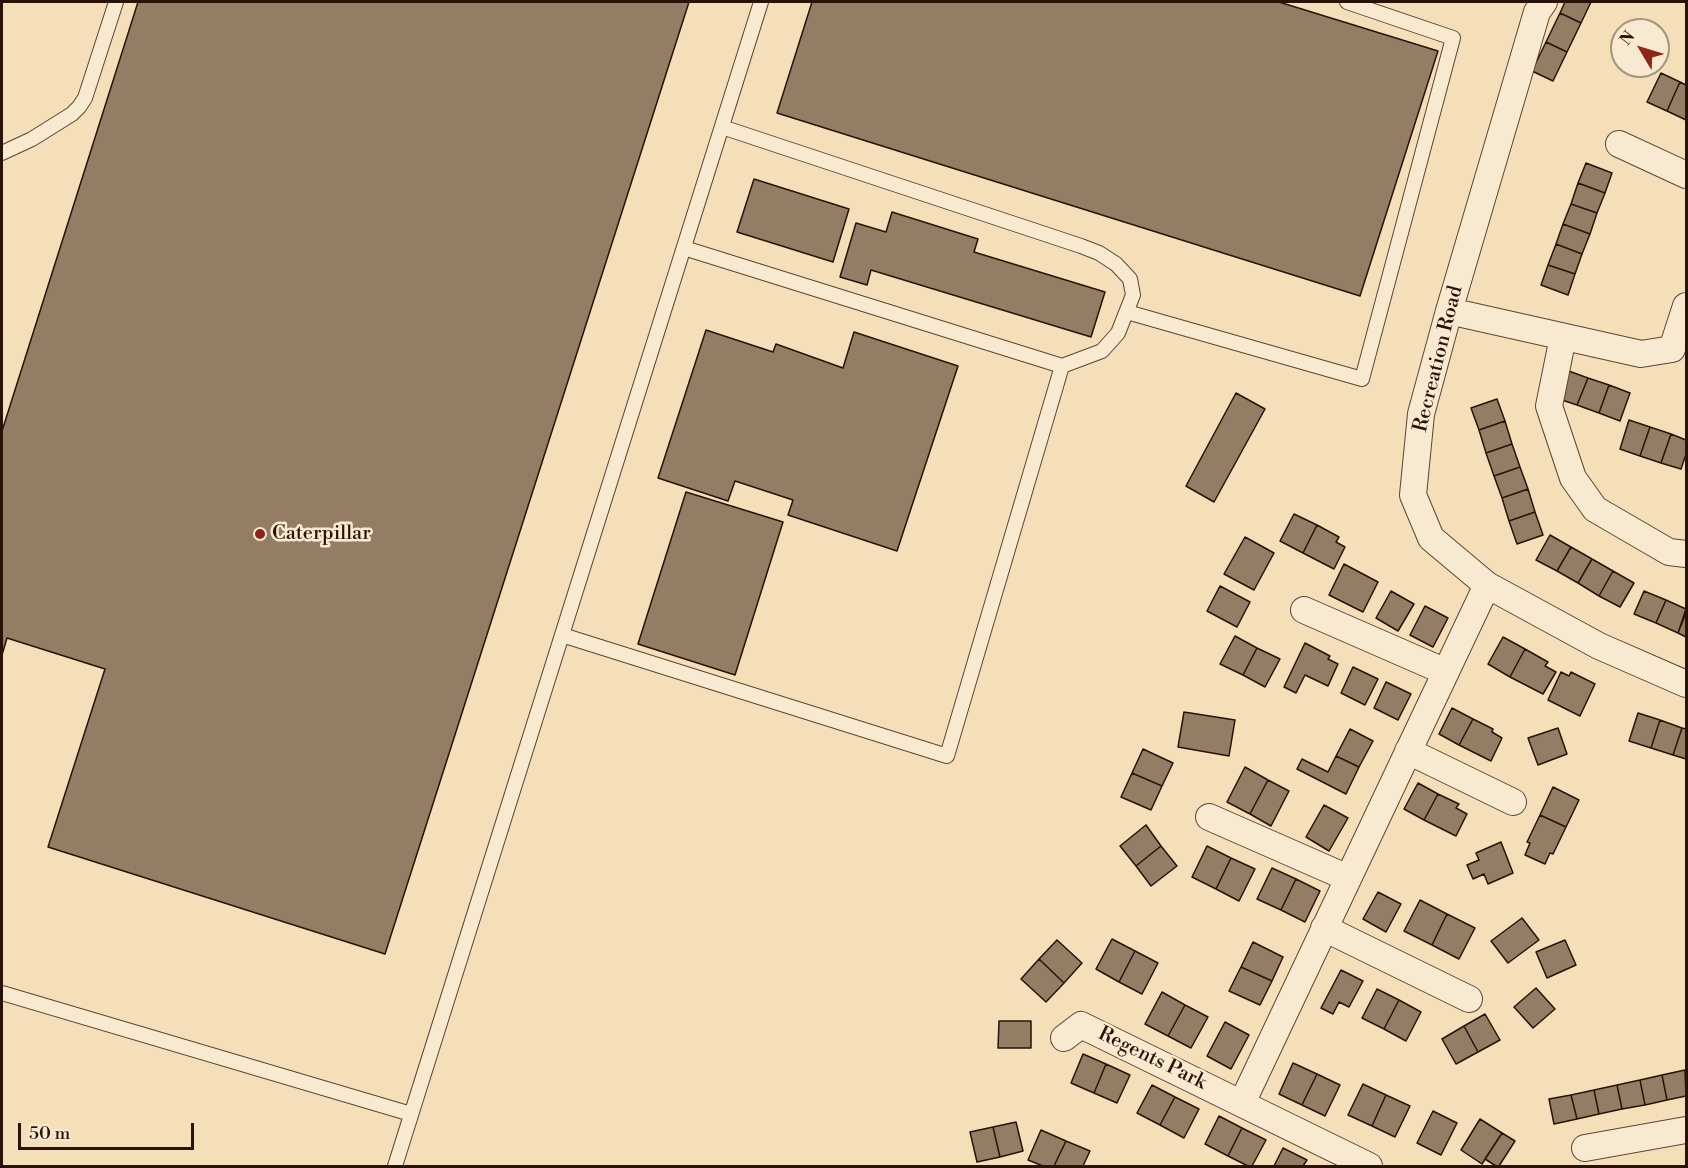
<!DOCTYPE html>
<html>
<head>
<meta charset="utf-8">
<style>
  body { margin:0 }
  #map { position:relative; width:1688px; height:1168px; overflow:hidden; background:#f5dfb8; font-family:"Libre Bodoni",serif }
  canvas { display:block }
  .frame { position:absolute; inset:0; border:3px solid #291208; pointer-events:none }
  .north { position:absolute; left:1610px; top:18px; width:60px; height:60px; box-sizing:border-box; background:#f8ead1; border:2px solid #a59481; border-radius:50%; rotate:308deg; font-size:16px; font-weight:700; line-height:24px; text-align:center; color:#291208 }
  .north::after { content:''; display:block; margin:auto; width:21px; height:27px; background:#8f2418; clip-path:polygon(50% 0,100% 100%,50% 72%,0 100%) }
  .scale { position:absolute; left:18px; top:1123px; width:176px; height:27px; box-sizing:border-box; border:3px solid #291208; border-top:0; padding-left:8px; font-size:18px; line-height:21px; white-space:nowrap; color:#291208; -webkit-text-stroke:4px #f8ead1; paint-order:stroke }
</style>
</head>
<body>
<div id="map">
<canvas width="1688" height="1168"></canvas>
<div class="frame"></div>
<div class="north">N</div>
<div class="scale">50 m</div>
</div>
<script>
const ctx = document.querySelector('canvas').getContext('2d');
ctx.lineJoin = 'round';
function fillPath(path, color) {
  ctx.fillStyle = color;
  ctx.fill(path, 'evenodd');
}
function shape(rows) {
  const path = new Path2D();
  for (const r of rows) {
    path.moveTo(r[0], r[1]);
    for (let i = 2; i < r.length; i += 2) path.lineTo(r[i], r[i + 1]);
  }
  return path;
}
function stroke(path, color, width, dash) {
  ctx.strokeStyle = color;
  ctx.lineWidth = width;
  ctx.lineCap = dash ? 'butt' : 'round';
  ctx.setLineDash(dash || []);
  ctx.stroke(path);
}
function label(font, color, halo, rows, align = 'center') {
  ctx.font = font + ' "Libre Bodoni",serif';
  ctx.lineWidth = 5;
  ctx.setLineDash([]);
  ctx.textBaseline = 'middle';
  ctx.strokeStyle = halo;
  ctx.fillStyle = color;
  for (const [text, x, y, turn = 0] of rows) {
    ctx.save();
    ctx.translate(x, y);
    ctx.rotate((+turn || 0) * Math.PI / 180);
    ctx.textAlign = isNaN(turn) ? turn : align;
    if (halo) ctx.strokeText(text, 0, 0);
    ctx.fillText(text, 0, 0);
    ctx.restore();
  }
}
const building = shape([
  [138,2,689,2,385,954,48,847,105,669,7,638,2,655,2,431,138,2],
  [812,2,1279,2,1438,51,1360,296,777,113,812,2],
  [1565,2,1591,2,1581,23,1560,13,1565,2],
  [1560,13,1581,23,1567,52,1546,42,1560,13],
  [1546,42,1567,52,1553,81,1532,71,1546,42],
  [1661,73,1680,82,1667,111,1647,102,1661,73],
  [1680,82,1686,85,1686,120,1667,111,1680,82],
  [1586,163,1612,173,1605,193,1578,183,1586,163],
  [754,179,849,209,833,262,737,232,754,179],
  [1578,183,1605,193,1597,213,1571,204,1578,183],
  [1571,204,1597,213,1590,234,1563,224,1571,204],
  [892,212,978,239,974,252,1105,292,1091,337,871,270,867,285,840,277,856,223,886,232,892,212],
  [1563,224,1590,234,1582,254,1556,244,1563,224],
  [1556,244,1582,254,1575,274,1548,265,1556,244],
  [1548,265,1575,274,1568,295,1541,285,1548,265],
  [706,330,773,352,776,344,843,368,854,332,958,366,897,551,788,515,793,500,735,481,728,501,658,478,706,330],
  [1566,370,1588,378,1577,405,1556,398,1566,370],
  [1588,378,1609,385,1599,413,1577,405,1588,378],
  [1609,385,1630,393,1620,421,1599,413,1609,385],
  [1236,393,1265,409,1214,502,1186,486,1236,393],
  [1497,399,1505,421,1479,430,1471,408,1497,399],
  [1629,420,1650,427,1640,456,1620,449,1629,420],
  [1505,421,1512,444,1486,453,1479,430,1505,421],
  [1650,427,1671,434,1661,463,1640,456,1650,427],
  [1671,434,1686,440,1686,454,1681,469,1661,463,1671,434],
  [1512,444,1520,467,1494,476,1486,453,1512,444],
  [1520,467,1528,489,1502,498,1494,476,1520,467],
  [1528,489,1535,512,1509,521,1502,498,1528,489],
  [686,492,783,522,735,675,638,644,686,492],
  [1535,512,1543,535,1517,544,1509,521,1535,512],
  [1294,514,1317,525,1303,553,1280,541,1294,514],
  [1317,525,1339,537,1336,542,1345,547,1334,569,1303,553,1317,525],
  [1550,535,1571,547,1557,571,1536,560,1550,535],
  [1245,537,1274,553,1254,590,1224,574,1245,537],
  [1571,547,1592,559,1578,583,1557,571,1571,547],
  [1592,559,1613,571,1599,596,1578,583,1592,559],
  [1344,564,1378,582,1363,612,1329,595,1344,564],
  [1613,571,1634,583,1620,607,1599,596,1613,571],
  [1220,586,1250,602,1237,627,1207,611,1220,586],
  [1391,591,1414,604,1398,631,1376,618,1391,591],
  [1644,591,1666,600,1656,623,1634,614,1644,591],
  [1666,600,1686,609,1678,633,1656,623,1666,600],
  [1425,606,1448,618,1433,647,1410,635,1425,606],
  [1686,613,1686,637,1678,633,1686,613],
  [1235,636,1257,648,1243,675,1220,664,1235,636],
  [1503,637,1525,649,1510,677,1488,664,1503,637],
  [1305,643,1330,656,1328,659,1338,664,1328,686,1305,675,1296,693,1284,687,1305,643],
  [1257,648,1280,659,1265,687,1243,675,1257,648],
  [1525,649,1548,662,1545,666,1556,672,1543,694,1510,677,1525,649],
  [1353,667,1378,679,1365,705,1341,693,1353,667],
  [1561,672,1569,676,1571,672,1595,684,1580,716,1548,700,1561,672],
  [1386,682,1411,694,1398,720,1374,708,1386,682],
  [1452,708,1473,719,1459,745,1439,734,1452,708],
  [1184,712,1235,720,1229,756,1178,747,1184,712],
  [1638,713,1660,720,1651,748,1629,741,1638,713],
  [1473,719,1493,729,1492,732,1502,738,1491,761,1459,745,1473,719],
  [1660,720,1682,728,1673,755,1651,748,1660,720],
  [1558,728,1567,754,1538,765,1528,738,1558,728],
  [1682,728,1686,729,1686,759,1673,755,1682,728],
  [1350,729,1373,741,1359,767,1336,756,1350,729],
  [1143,749,1173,763,1162,786,1132,773,1143,749],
  [1336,756,1359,767,1346,794,1297,769,1302,759,1328,772,1336,756],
  [1245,767,1268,780,1250,814,1227,802,1245,767],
  [1132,773,1162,786,1151,810,1121,797,1132,773],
  [1268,780,1289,791,1271,826,1250,814,1268,780],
  [1418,783,1438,794,1424,820,1404,809,1418,783],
  [1553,787,1579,800,1566,827,1540,815,1553,787],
  [1438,794,1459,804,1456,808,1467,814,1456,836,1424,820,1438,794],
  [1324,805,1348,818,1329,851,1306,837,1324,805],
  [1540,815,1566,827,1553,854,1550,853,1545,864,1525,855,1530,843,1527,842,1540,815],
  [1146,825,1161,846,1136,866,1120,846,1146,825],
  [1501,842,1513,873,1488,884,1484,874,1473,879,1467,865,1479,860,1476,853,1501,842],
  [1161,846,1177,866,1151,886,1136,866,1161,846],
  [1207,846,1231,858,1216,889,1192,877,1207,846],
  [1231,858,1255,869,1239,901,1216,889,1231,858],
  [1272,868,1296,879,1281,910,1257,899,1272,868],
  [1296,879,1320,891,1305,922,1281,910,1296,879],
  [1378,892,1401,904,1386,932,1363,919,1378,892],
  [1420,900,1447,914,1432,945,1404,931,1420,900],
  [1447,914,1475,928,1459,959,1432,945,1447,914],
  [1522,918,1539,940,1508,963,1491,941,1522,918],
  [1112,939,1135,951,1119,982,1096,969,1112,939],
  [1057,940,1082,963,1064,983,1039,959,1057,940],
  [1565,940,1576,965,1547,978,1536,952,1565,940],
  [1253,942,1283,957,1272,981,1241,967,1253,942],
  [1135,951,1158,963,1142,994,1119,982,1135,951],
  [1039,959,1064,983,1046,1002,1021,979,1039,959],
  [1241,967,1272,981,1260,1005,1229,991,1241,967],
  [1341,970,1363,981,1349,1007,1339,1002,1333,1014,1321,1008,1341,970],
  [1536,988,1555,1009,1533,1028,1514,1007,1536,988],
  [1377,989,1399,1000,1384,1029,1362,1018,1377,989],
  [1162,992,1185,1005,1168,1036,1145,1024,1162,992],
  [1399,1000,1421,1012,1406,1041,1384,1029,1399,1000],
  [1185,1005,1208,1017,1191,1048,1168,1036,1185,1005],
  [1485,1014,1500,1040,1478,1052,1464,1026,1485,1014],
  [999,1021,1031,1021,1031,1048,998,1048,999,1021],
  [1225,1022,1249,1035,1231,1069,1207,1056,1225,1022],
  [1464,1026,1478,1052,1456,1064,1442,1039,1464,1026],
  [1083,1054,1106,1064,1094,1093,1071,1083,1083,1054],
  [1293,1063,1317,1074,1302,1105,1279,1094,1293,1063],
  [1106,1064,1130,1075,1117,1103,1094,1093,1106,1064],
  [1685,1070,1686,1096,1667,1100,1662,1075,1685,1070],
  [1317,1074,1340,1085,1325,1116,1302,1105,1317,1074],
  [1662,1075,1667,1100,1645,1105,1640,1080,1662,1075],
  [1640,1080,1645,1105,1622,1109,1617,1085,1640,1080],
  [1363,1084,1386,1095,1372,1126,1348,1115,1363,1084],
  [1152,1085,1175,1097,1160,1125,1137,1113,1152,1085],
  [1617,1085,1622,1109,1599,1114,1594,1090,1617,1085],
  [1594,1090,1599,1114,1577,1119,1571,1095,1594,1090],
  [1386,1095,1410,1106,1395,1137,1372,1126,1386,1095],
  [1571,1095,1577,1119,1554,1124,1549,1099,1571,1095],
  [1175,1097,1199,1109,1184,1138,1160,1125,1175,1097],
  [1433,1111,1457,1123,1441,1155,1417,1143,1433,1111],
  [1219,1116,1242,1128,1228,1156,1205,1144,1219,1116],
  [1480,1119,1502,1133,1482,1164,1461,1150,1480,1119],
  [1016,1122,1023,1151,1000,1157,993,1127,1016,1122],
  [993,1127,1000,1157,977,1162,970,1132,993,1127],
  [1242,1128,1266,1140,1252,1166,1248,1166,1228,1156,1242,1128],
  [1041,1130,1066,1141,1054,1166,1043,1166,1028,1160,1041,1130],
  [1502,1133,1515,1141,1499,1166,1496,1166,1485,1159,1502,1133],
  [1066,1141,1090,1151,1083,1166,1054,1166,1066,1141],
  [1283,1148,1307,1160,1303,1166,1274,1166,1283,1148]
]);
const service = shape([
  [722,127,1081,246,1099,253,1116,264,1130,279,1133,295,1118,333,1102,351,1062,366],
  [2,153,32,139,72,114,79,107,85,98,116,2],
  [1127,312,1362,379,1453,38,1347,2],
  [562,635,947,756,1062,366,684,248],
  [2,993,411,1114],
  [395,1166,761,2]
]);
const minor = shape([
  [1544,2,1537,12,1449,311,1421,414,1413,495,1431,538,1487,585,1599,646,1686,684],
  [1619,144,1686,175],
  [1449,311,1641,354,1672,349,1686,306],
  [1563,337,1549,406,1573,478,1595,509,1669,552,1686,554],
  [1304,610,1446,672],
  [1408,751,1513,802],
  [1209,817,1348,878],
  [1324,928,1469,999],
  [1064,1038,1081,1025,1369,1166],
  [1242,1103,1487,585],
  [1585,1148,1686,1130]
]);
const markers = [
  [260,534,6,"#8f2418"]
];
const streetNames = [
  ["Recreation Road",1439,359,-76],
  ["Regents Park",1152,1059,26]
];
const poiNames = [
  ["Caterpillar",272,534]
];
fillPath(building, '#937d64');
stroke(building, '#291208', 1.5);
stroke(service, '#5c4534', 16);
stroke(minor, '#5c4534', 28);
stroke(service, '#f8ead1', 14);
stroke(minor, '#f8ead1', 26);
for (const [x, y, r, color] of markers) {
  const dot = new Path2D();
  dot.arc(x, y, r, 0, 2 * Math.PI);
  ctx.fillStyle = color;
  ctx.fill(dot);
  stroke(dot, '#f8ead1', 2);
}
label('20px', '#291208', '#f8ead1', streetNames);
label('20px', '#291208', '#f8ead1', poiNames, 'left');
</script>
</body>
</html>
